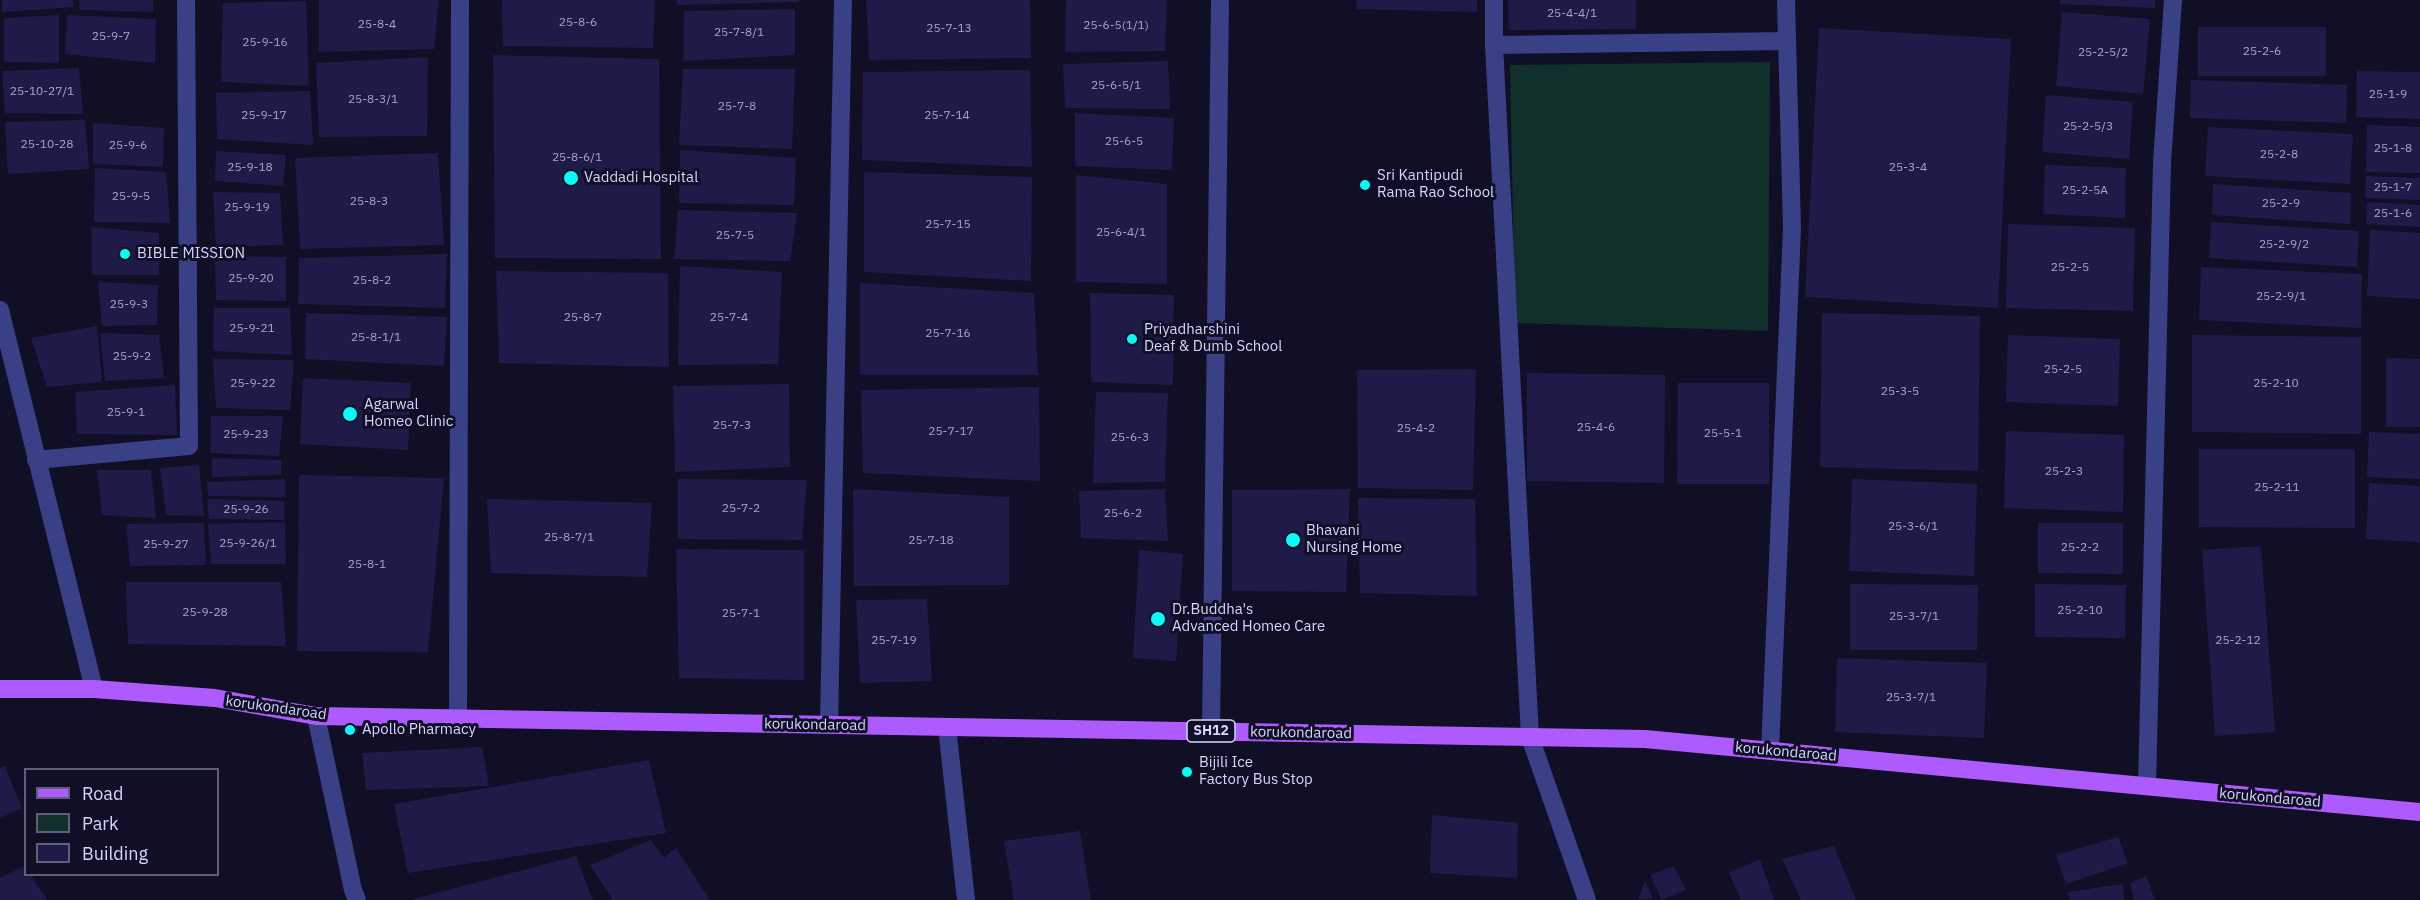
<!DOCTYPE html>
<html>
<head>
<meta charset="utf-8">
<style>
  body { margin:0 }
  #map { position:relative; width:2420px; height:900px; overflow:hidden; background:#100f26; font-family:"IBM Plex Sans",sans-serif }
  canvas { display:block }
  .legend { position:absolute; left:24px; top:768px; width:195px; height:108px; box-sizing:border-box; background:#100f26; border:2px solid #5e5e7d; margin:0; padding:8px 10px; list-style:none; font-size:18px; color:#d4d5ff }
  .legend li { display:flex; align-items:center; gap:12px; height:30px }
  .legend b { width:30px; border:2px solid #5e5e7d }
</style>
</head>
<body>
<div id="map">
<canvas width="2420" height="900"></canvas>
<ul class="legend">
<li><b style="height:8px;background:#ad5bff"></b>Road</li>
<li><b style="height:16px;background:#12302b"></b>Park</li>
<li><b style="height:16px;background:#1e1b48"></b>Building</li>
</ul>
</div>
<script>
const ctx = document.querySelector('canvas').getContext('2d');
ctx.lineJoin = 'round';
function fillPath(path, color) {
  ctx.fillStyle = color;
  ctx.fill(path, 'evenodd');
}
function shape(rows) {
  const path = new Path2D();
  for (const r of rows) {
    path.moveTo(r[0], r[1]);
    for (let i = 2; i < r.length; i += 2) path.lineTo(r[i], r[i + 1]);
  }
  return path;
}
function stroke(path, color, width, dash) {
  ctx.strokeStyle = color;
  ctx.lineWidth = width;
  ctx.lineCap = dash ? 'butt' : 'round';
  ctx.setLineDash(dash || []);
  ctx.stroke(path);
}
function label(font, color, halo, rows, align = 'center') {
  ctx.font = font + ' "IBM Plex Sans",sans-serif';
  ctx.lineWidth = 6;
  ctx.setLineDash([]);
  ctx.textBaseline = 'middle';
  ctx.strokeStyle = halo;
  ctx.fillStyle = color;
  for (const [text, x, y, turn = 0] of rows) {
    ctx.save();
    ctx.translate(x, y);
    ctx.rotate((+turn || 0) * Math.PI / 180);
    ctx.textAlign = isNaN(turn) ? turn : align;
    if (halo) ctx.strokeText(text, 0, 0);
    ctx.fillText(text, 0, 0);
    ctx.restore();
  }
}
const green = shape([
  [1770,62,1768,331,1515,323,1510,65]
]);
const building = shape([
  [2,0,73,0,74,7,2,12],
  [79,0,153,0,153,12,80,10],
  [319,0,439,0,434,49,319,52],
  [502,0,655,0,653,48,503,46],
  [677,0,799,0,799,2,677,5],
  [866,0,1030,0,1031,58,869,60],
  [1066,0,1167,0,1165,51,1065,52],
  [1357,0,1477,0,1477,12,1356,9],
  [1508,0,1636,0,1636,29,1509,30],
  [2060,0,2155,0,2155,8,2060,4],
  [306,1,309,86,221,82,223,3],
  [795,9,795,55,683,61,684,11],
  [2062,12,2150,19,2143,94,2056,86],
  [59,15,59,63,4,62,4,18],
  [67,15,156,19,155,63,65,54],
  [2198,27,2326,27,2326,76,2198,76],
  [1819,28,2011,39,1998,308,1805,297],
  [493,55,659,59,661,259,495,258],
  [428,57,427,136,319,137,316,63],
  [1168,61,1170,109,1065,108,1063,64],
  [79,68,83,114,5,113,2,71],
  [683,69,795,69,792,149,679,145],
  [1030,70,1032,167,862,160,863,72],
  [2357,71,2420,72,2420,119,2356,117],
  [2191,80,2347,85,2346,123,2190,118],
  [310,91,313,145,217,139,216,93],
  [2046,95,2133,102,2129,159,2042,152],
  [1075,113,1174,118,1172,170,1075,166],
  [85,120,89,169,8,174,5,122],
  [93,123,164,128,163,167,93,164],
  [2367,125,2420,127,2420,173,2366,172],
  [2208,127,2353,134,2350,184,2205,176],
  [680,150,796,158,794,205,679,203],
  [216,151,286,155,283,186,215,181],
  [438,153,444,245,300,249,295,158],
  [2045,165,2126,168,2125,218,2043,214],
  [95,168,166,172,170,223,94,222],
  [864,172,1032,177,1031,281,864,272],
  [1076,175,1167,184,1167,284,1076,282],
  [2366,176,2420,178,2420,200,2365,198],
  [2213,184,2351,193,2350,224,2212,215],
  [213,192,280,193,283,245,216,247],
  [2367,202,2420,205,2420,227,2366,224],
  [678,210,797,213,790,261,674,259],
  [2211,222,2359,231,2357,267,2209,258],
  [2008,224,2135,228,2133,311,2006,308],
  [91,227,159,233,159,275,92,275],
  [2370,230,2420,233,2420,299,2367,296],
  [447,254,445,308,298,304,299,258],
  [215,256,286,257,286,301,216,300],
  [680,266,782,272,778,364,678,365],
  [2201,267,2362,274,2361,328,2199,320],
  [496,271,668,273,669,367,499,363],
  [98,282,158,285,157,325,102,326],
  [860,283,1034,293,1038,375,860,375],
  [1090,293,1174,295,1173,385,1091,382],
  [214,308,290,308,292,355,213,351],
  [306,313,447,317,444,366,305,359],
  [1822,313,1980,316,1978,471,1820,467],
  [97,326,102,382,47,387,31,338],
  [100,333,159,335,164,378,105,381],
  [2008,335,2120,339,2118,406,2006,402],
  [2192,335,2361,337,2361,434,2192,432],
  [2386,358,2420,359,2420,427,2386,427],
  [213,359,294,360,290,410,216,408],
  [1476,369,1473,490,1358,488,1357,370],
  [1527,373,1665,375,1664,483,1527,481],
  [303,378,411,383,408,450,300,444],
  [1678,383,1769,383,1769,484,1677,484],
  [789,384,790,467,675,472,673,386],
  [175,385,177,435,77,434,75,392],
  [1039,387,1040,481,863,473,861,390],
  [1096,392,1168,393,1165,482,1093,483],
  [211,416,283,416,279,456,210,453],
  [2006,431,2124,435,2123,512,2004,508],
  [2369,432,2420,434,2420,479,2367,477],
  [2199,449,2355,449,2355,528,2199,527],
  [212,458,281,460,281,475,212,477],
  [199,465,204,516,166,515,160,468],
  [97,470,151,470,156,518,102,515],
  [299,475,444,478,428,652,297,651],
  [285,479,286,497,208,496,207,482],
  [678,479,807,480,802,540,678,539],
  [1852,479,1977,484,1974,576,1849,571],
  [2369,483,2420,486,2420,542,2366,539],
  [853,489,1009,497,1009,585,854,586],
  [1165,489,1168,541,1081,538,1079,491],
  [1350,489,1346,592,1232,591,1232,490],
  [1358,498,1475,499,1477,596,1360,593],
  [207,499,284,501,285,520,209,519],
  [487,499,652,503,647,577,491,573],
  [285,522,286,564,211,564,208,524],
  [204,523,206,565,130,566,126,524],
  [2038,523,2123,523,2123,574,2038,573],
  [2261,546,2275,732,2215,736,2202,550],
  [676,549,804,550,804,680,679,678],
  [1139,550,1183,554,1176,661,1133,658],
  [126,582,281,582,286,646,128,644],
  [1850,584,1978,585,1977,650,1850,650],
  [2035,584,2126,585,2125,638,2035,637],
  [927,599,932,681,860,683,856,600],
  [1837,658,1987,663,1984,738,1835,732],
  [482,747,489,786,366,790,362,753],
  [649,760,666,833,408,873,394,804],
  [5,766,22,808,0,818,0,768],
  [1432,815,1518,823,1517,878,1430,873],
  [1080,831,1091,900,1014,900,1004,841],
  [2118,837,2128,863,2066,884,2056,855],
  [651,840,664,858,676,848,710,900,613,900,590,865],
  [1834,846,1856,900,1801,900,1782,859],
  [576,856,593,900,414,900,414,899],
  [1760,859,1774,900,1741,900,1729,873],
  [25,866,26,874,30,874,47,900,0,900,0,878],
  [1674,866,1686,890,1662,900,1650,875],
  [2146,876,2155,900,2134,900,2130,883],
  [1645,881,1653,898,1638,900],
  [2123,884,2124,900,2070,900,2067,892]
]);
const minor = shape([
  [1494,0,1494,45,1530,737,1587,900],
  [1494,45,1786,41],
  [0,310,94,689],
  [36,460,189,446,186,0],
  [316,716,353,890,357,900],
  [458,719,460,0],
  [829,725,843,0],
  [947,727,966,900],
  [1211,731,1220,0],
  [1770,751,1792,228,1786,0],
  [2147,786,2162,163,2173,0]
]);
const major = shape([
  [0,689,94,689,215,698,316,716,1645,739,2420,812]
]);
const markers = [
  [571,178,8,"#00fff8"],
  [1365,185,6,"#00fff8"],
  [125,254,6,"#00fff8"],
  [1132,339,6,"#00fff8"],
  [350,414,8,"#00fff8"],
  [1293,540,8,"#00fff8"],
  [1158,619,8,"#00fff8"],
  [350,730,6,"#00fff8"],
  [1187,772,6,"#00fff8"]
];
const numberNames = [
  ["25-4-4/1",1572,14],
  ["25-8-6",578,23],
  ["25-8-4",377,25],
  ["25-6-5(1/1)",1116,26],
  ["25-7-13",949,29],
  ["25-7-8/1",739,33],
  ["25-9-7",111,37],
  ["25-9-16",265,43],
  ["25-2-6",2262,52],
  ["25-2-5/2",2103,53],
  ["25-6-5/1",1116,86],
  ["25-10-27/1",42,92],
  ["25-1-9",2388,95],
  ["25-8-3/1",373,100],
  ["25-7-8",737,107],
  ["25-9-17",264,116],
  ["25-7-14",947,116],
  ["25-2-5/3",2088,127],
  ["25-6-5",1124,142],
  ["25-10-28",47,145],
  ["25-9-6",128,146],
  ["25-1-8",2393,149],
  ["25-2-8",2279,155],
  ["25-8-6/1",577,158],
  ["25-9-18",250,168],
  ["25-3-4",1908,168],
  ["25-1-7",2393,188],
  ["25-2-5A",2085,191],
  ["25-9-5",131,197],
  ["25-8-3",369,202],
  ["25-2-9",2281,204],
  ["25-9-19",247,208],
  ["25-1-6",2393,214],
  ["25-7-15",948,225],
  ["25-6-4/1",1121,233],
  ["25-7-5",735,236],
  ["25-2-9/2",2284,245],
  ["25-2-5",2070,268],
  ["25-9-20",251,279],
  ["25-8-2",372,281],
  ["25-2-9/1",2281,297],
  ["25-9-3",129,305],
  ["25-8-7",583,318],
  ["25-7-4",729,318],
  ["25-9-21",252,329],
  ["25-7-16",948,334],
  ["25-8-1/1",376,338],
  ["25-9-2",132,357],
  ["25-2-5",2063,370],
  ["25-9-22",253,384],
  ["25-2-10",2276,384],
  ["25-3-5",1900,392],
  ["25-9-1",126,413],
  ["25-7-3",732,426],
  ["25-4-6",1596,428],
  ["25-4-2",1416,429],
  ["25-7-17",951,432],
  ["25-5-1",1723,434],
  ["25-9-23",246,435],
  ["25-6-3",1130,438],
  ["25-2-3",2064,472],
  ["25-2-11",2277,488],
  ["25-7-2",741,509],
  ["25-9-26",246,510],
  ["25-6-2",1123,514],
  ["25-3-6/1",1913,527],
  ["25-8-7/1",569,538],
  ["25-7-18",931,541],
  ["25-9-26/1",248,544],
  ["25-9-27",166,545],
  ["25-2-2",2080,548],
  ["25-8-1",367,565],
  ["25-2-10",2080,611],
  ["25-9-28",205,613],
  ["25-7-1",741,614],
  ["25-3-7/1",1914,617],
  ["25-7-19",894,641],
  ["25-2-12",2238,641],
  ["25-3-7/1",1911,698]
];
const shields = [
  [1211,731,48]
];
const shieldNames = [
  ["SH12",1211,731]
];
const poiNames = [
  ["Sri Kantipudi",1377,176],
  ["Rama Rao School",1377,193],
  ["Vaddadi Hospital",584,178],
  ["BIBLE MISSION",137,254],
  ["Priyadharshini",1144,330],
  ["Deaf & Dumb School",1144,347],
  ["Agarwal",364,405],
  ["Homeo Clinic",364,422],
  ["Bhavani",1306,531],
  ["Nursing Home",1306,548],
  ["Dr.Buddha's",1172,610],
  ["Advanced Homeo Care",1172,627],
  ["Apollo Pharmacy",362,730],
  ["Bijili Ice",1199,763],
  ["Factory Bus Stop",1199,780]
];
const streetNames = [
  ["korukondaroad",276,708,8],
  ["korukondaroad",815,725,1],
  ["korukondaroad",1301,733,1],
  ["korukondaroad",1786,752,5],
  ["korukondaroad",2270,798,5]
];
fillPath(green, '#12302b');
fillPath(building, '#1e1b48');
stroke(minor, '#394086', 18);
stroke(major, '#ad5bff', 18);
for (const [x, y, r, color] of markers) {
  const dot = new Path2D();
  dot.arc(x, y, r, 0, 2 * Math.PI);
  ctx.fillStyle = color;
  ctx.fill(dot);
  stroke(dot, '#100f26', 2);
}
label('12px', '#a6a6d1', null, numberNames);
for (const [x, y, w] of shields) {
  const box = new Path2D();
  box.roundRect(x - w / 2, y - 11, w, 22, 4.5);
  ctx.fillStyle = '#100f26';
  ctx.fill(box);
  stroke(box, '#d4d5ff', 1.5);
}
label('bold 14px', '#d4d5ff', null, shieldNames);
label('15px', '#d4d5ff', '#100f26', poiNames, 'left');
label('15px', '#d4d5ff', '#100f26', streetNames);
</script>
</body>
</html>
